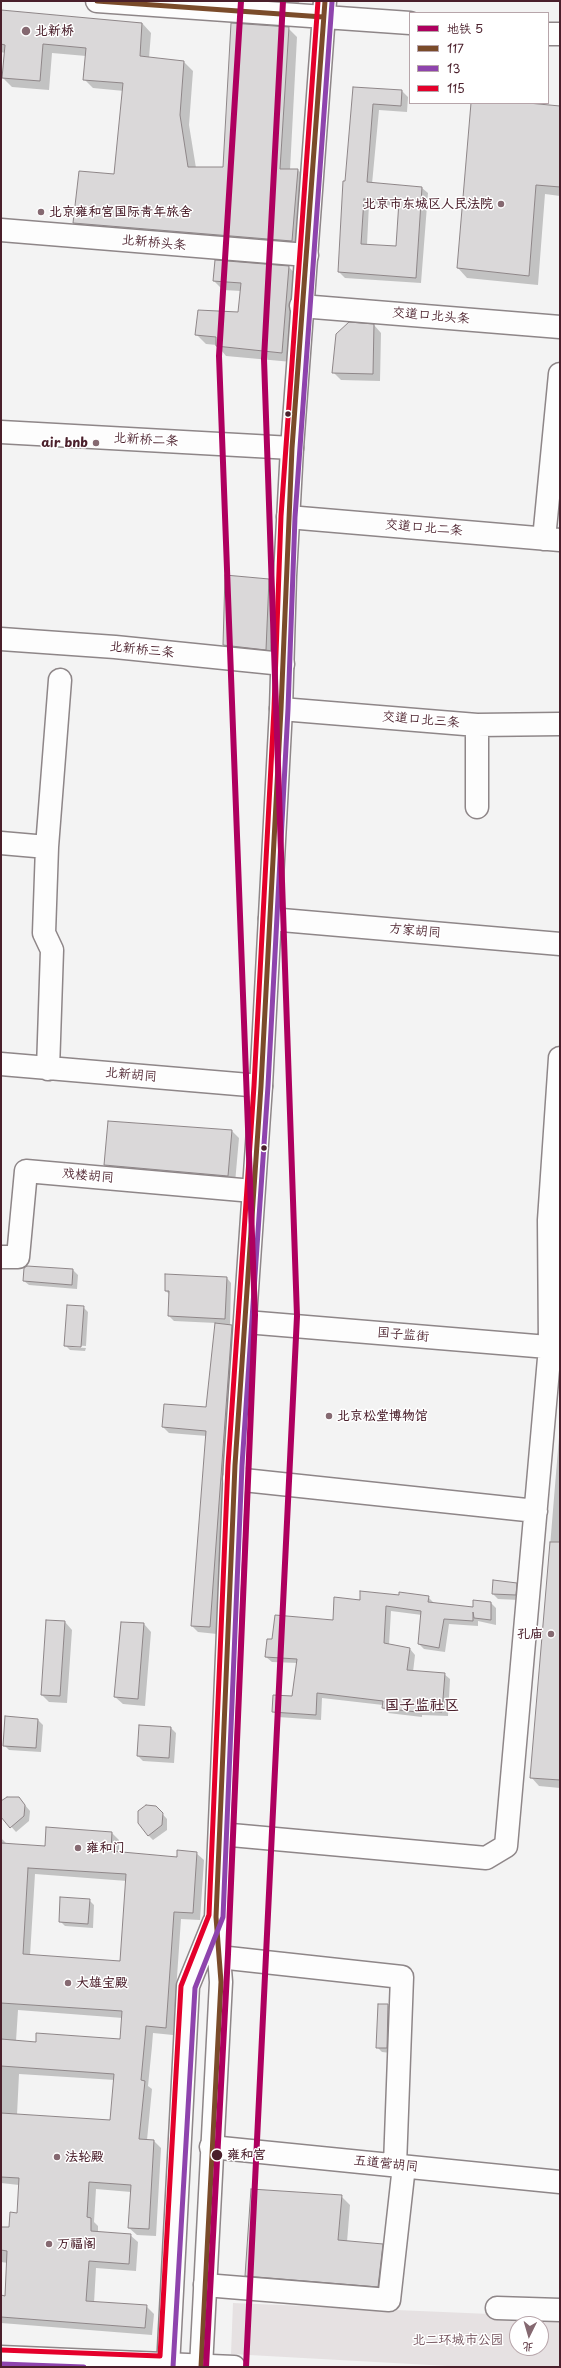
<!DOCTYPE html>
<html>
<head>
<meta charset="utf-8">
<style>
  body { margin:0 }
  #map { position:relative; width:561px; height:2368px; overflow:hidden; background:#f3f3f3; font-family:"Playpen Sans","LXGW WenKai TC",sans-serif }
  canvas { display:block }
  .frame { position:absolute; inset:0; border:2px solid #4a1f2b; pointer-events:none }
  .legend { position:absolute; left:409px; top:12px; width:140px; height:92px; box-sizing:border-box; background:#fff; border:1px solid #b7a5aa; margin:0; padding:5px 7px; list-style:none; font-size:12px; color:#4a1f2b }
  .legend li { display:flex; align-items:center; gap:8px; height:20px }
  .legend b { width:20px; border:1px solid #b7a5aa }
  .north { position:absolute; left:509px; top:2316px; width:40px; height:40px; box-sizing:border-box; background:#fff; border:1px solid #b7a5aa; border-radius:50%; rotate:185deg; font-size:11px; font-weight:700; line-height:16px; text-align:center; color:#4a1f2b }
  .north::after { content:''; display:block; margin:auto; width:14px; height:18px; background:#856971; clip-path:polygon(50% 0,100% 100%,50% 72%,0 100%) }
</style>
</head>
<body>
<div id="map">
<canvas width="561" height="2368"></canvas>
<div class="frame"></div>
<ul class="legend">
<li><b style="height:5px;background:#ae005f"></b>地铁 5</li>
<li><b style="height:5px;background:#7a4b2a"></b>117</li>
<li><b style="height:5px;background:#8e44ad"></b>13</li>
<li><b style="height:5px;background:#e4002b"></b>115</li>
</ul>
<div class="north">北</div>
</div>
<script>
const ctx = document.querySelector('canvas').getContext('2d');
ctx.lineJoin = 'round';
function fillPath(path, color) {
  ctx.fillStyle = color;
  ctx.fill(path, 'evenodd');
}
function shape(rows) {
  const path = new Path2D();
  for (const r of rows) {
    path.moveTo(r[0], r[1]);
    for (let i = 2; i < r.length; i += 2) path.lineTo(r[i], r[i + 1]);
  }
  return path;
}
function stroke(path, color, width, dash) {
  ctx.strokeStyle = color;
  ctx.lineWidth = width;
  ctx.lineCap = dash ? 'butt' : 'round';
  ctx.setLineDash(dash || []);
  ctx.stroke(path);
}
function label(font, color, halo, rows, align = 'center') {
  ctx.font = font + ' "Playpen Sans","LXGW WenKai TC",sans-serif';
  ctx.lineWidth = 3;
  ctx.setLineDash([]);
  ctx.textBaseline = 'middle';
  ctx.strokeStyle = halo;
  ctx.fillStyle = color;
  for (const [text, x, y, turn = 0] of rows) {
    ctx.save();
    ctx.translate(x, y);
    ctx.rotate((+turn || 0) * Math.PI / 180);
    ctx.textAlign = isNaN(turn) ? turn : align;
    if (halo) ctx.strokeText(text, 0, 0);
    ctx.fillText(text, 0, 0);
    ctx.restore();
  }
}
const green = shape([
  [233,2303,560,2317,560,2367,466,2367,231,2354],
  [517,2324,541,2324,541,2348,517,2348]
]);
const shadow = shape([
  [237,1,299,1,299,11],
  [1,11,142,23,151,33,149,58,184,62,193,71,189,125,196,168,224,168,288,28,297,37,290,170,298,170,307,179,301,250,83,232,74,223,115,175,124,91,93,88,84,79,86,56,52,53,49,90,12,87,3,78,5,53,1,52],
  [354,88,402,91,408,97,407,112,379,110,372,184,422,188,428,193,421,283,345,278,339,272,344,182,346,182],
  [369,204,400,206,397,247,367,245],
  [472,103,518,103,560,107,560,196,545,194,538,285,467,278,458,268],
  [289,267,298,277,292,362,226,356,217,345,206,344,196,334,239,313,241,291,223,290,214,281],
  [349,323,374,325,381,333,380,381,341,380,333,372],
  [269,580,276,587,273,657,231,652,224,645],
  [232,1131,239,1138,235,1183,112,1172,105,1165],
  [27,1267,73,1270,78,1275,77,1289,29,1285,24,1281],
  [227,1278,231,1283,230,1325,238,1332,217,1634,198,1632,192,1626,207,1436,169,1433,163,1427,206,1408,216,1323,174,1321,169,1316,170,1295,166,1291],
  [83,1307,88,1312,86,1346,69,1345,69,1347,86,1348,85,1351,70,1350,65,1345],
  [560,1425,560,1788,539,1786,531,1777],
  [516,1584,521,1589,520,1600,498,1599,493,1594],
  [428,1597,434,1603,474,1608,491,1603,496,1608,496,1625,478,1621,478,1626,449,1624,445,1652,424,1649,419,1644,422,1615,391,1611,389,1645,410,1649,415,1655,413,1672,444,1674,450,1679,448,1716,422,1715,422,1717,388,1713,383,1705,322,1698,321,1720,278,1717,273,1711,292,1697,298,1663,272,1662,266,1657,273,1640,334,1621,361,1601],
  [65,1622,72,1630,67,1703,49,1702,42,1695],
  [144,1624,151,1632,145,1706,123,1704,115,1697],
  [38,1720,43,1725,41,1752,9,1750,4,1745],
  [171,1728,176,1733,174,1763,143,1761,138,1756],
  [19,1798,30,1811,29,1821,16,1832,1,1815,1,1802],
  [156,1807,167,1819,167,1830,153,1840,148,1835],
  [47,1828,112,1833,119,1840,119,1852,178,1858,196,1853,204,1860,200,1920,181,1919,173,2035,153,2033,152,2046,148,2086,152,2089,147,2140,154,2141,161,2148,156,2236,137,2235,129,2228,131,2192,96,2189,94,2222,98,2226,98,2232,130,2235,138,2242,136,2271,96,2268,94,2303,146,2306,154,2314,152,2335,1,2323,1,2296,6,2297,8,2263,1,2262,1,2228,10,2228,17,2214,19,2185,1,2183,1,1838,7,1844,46,1848],
  [35,1874,127,1881,121,1962,30,1956],
  [18,2010,123,2018,121,2040,37,2043,16,2041],
  [19,2074,115,2080,111,2121,17,2115],
  [89,1900,94,1905,93,1928,65,1926,60,1921],
  [379,2005,388,2005,393,2010,391,2053,382,2052,377,2047],
  [341,2196,350,2205,347,2242,382,2245,391,2254,386,2295,255,2284,246,2275]
]);
const building = shape([
  [1,10,142,23,140,56,184,61,180,115,188,167,223,167,231,23,289,27,280,169,298,169,292,241,73,223,79,171,114,174,123,83,83,80,86,48,43,44,40,81,2,78,5,45,1,44,1,10],
  [353,87,402,90,401,106,373,104,367,182,422,187,416,278,338,272,343,181,345,181,353,87],
  [364,199,399,201,396,246,361,244,364,199],
  [471,103,528,103,560,106,560,187,536,185,529,276,457,268,471,103],
  [215,260,289,266,282,353,216,346,216,337,195,335,198,310,238,312,241,283,213,281,215,260],
  [349,322,374,324,373,374,332,373,336,334,349,322],
  [225,575,269,579,266,650,223,645,225,575],
  [108,1121,232,1130,228,1176,104,1165,108,1121],
  [27,1266,73,1269,72,1285,23,1281,24,1268,27,1266],
  [165,1274,227,1277,225,1319,168,1316,169,1291,165,1291,165,1274],
  [67,1305,84,1306,81,1347,64,1346,67,1305],
  [215,1323,232,1325,210,1627,191,1626,206,1431,162,1427,164,1404,206,1407,215,1323],
  [550,1542,560,1542,560,1780,530,1778,550,1542],
  [493,1580,517,1583,516,1595,492,1594,493,1580],
  [360,1591,399,1595,399,1592,429,1596,428,1602,473,1607,473,1600,491,1602,491,1620,474,1618,473,1612,473,1621,444,1619,439,1648,418,1644,421,1611,386,1606,384,1643,410,1648,407,1670,445,1673,442,1712,417,1710,417,1712,382,1708,383,1701,317,1693,316,1715,272,1712,273,1695,292,1696,297,1659,265,1657,267,1639,272,1639,275,1615,333,1620,334,1597,360,1600,360,1591],
  [46,1620,65,1621,60,1696,41,1695,46,1620],
  [121,1622,144,1623,138,1699,114,1697,121,1622],
  [5,1716,38,1719,36,1748,3,1746,5,1716],
  [139,1725,171,1727,169,1758,137,1756,139,1725],
  [7,1797,19,1797,25,1805,24,1816,10,1828,1,1817,1,1801,7,1797],
  [146,1805,156,1806,163,1813,162,1825,148,1836,138,1823,138,1811,146,1805],
  [46,1827,112,1832,111,1851,177,1857,177,1850,197,1852,193,1913,174,1912,166,2028,146,2026,145,2038,141,2080,145,2081,139,2139,154,2140,149,2229,128,2228,131,2185,89,2182,87,2217,91,2218,91,2231,131,2234,129,2264,89,2261,86,2301,147,2305,145,2328,1,2317,1,2295,5,2296,7,2251,1,2250,1,2227,9,2227,10,2212,17,2213,19,2178,1,2177,1,2113,110,2120,114,2074,1,2066,1,2039,36,2042,36,2033,120,2039,122,2011,1,2003,1,1843,45,1846,46,1827],
  [28,1868,126,1874,120,1961,23,1954,28,1868],
  [60,1897,90,1899,88,1924,59,1922,60,1897],
  [378,2004,388,2004,387,2048,376,2048,378,2004],
  [251,2189,342,2195,338,2240,383,2244,378,2287,245,2276,251,2189]
]);
const minor = shape([
  [1,230,307,255],
  [301,306,560,327],
  [1,432,292,448],
  [288,517,560,540],
  [544,539,560,374],
  [1,639,115,647,283,664],
  [281,709,477,725,560,724],
  [477,807,477,725],
  [1,843,47,847,60,680],
  [47,847,44,933,52,950,48,1069],
  [270,919,560,944],
  [1,1064,261,1086],
  [1,1257,18,1257,26,1171,253,1191],
  [246,1322,560,1348],
  [234,1479,536,1511],
  [220,1834,486,1858,506,1846,550,1347,549,1220,560,1058],
  [219,1957,402,1977,395,2165],
  [211,2147,560,2182],
  [205,2285,389,2300,404,2166],
  [497,2308,560,2310],
  [1,2357,234,2367]
]);
const major = shape([
  [97,1,410,23],
  [548,34,560,34],
  [168,2367,188,1986,214,1922],
  [201,2367,221,1982,216,1917,235,1465,261,1086,281,709,285,576,292,448,325,1]
]);
const bus1 = shape([
  [97,1,323,17],
  [201,2367,221,1982,216,1917,235,1465,261,1086,281,709,292,448,325,1]
]);
const bus2 = shape([
  [1,2364,84,2367],
  [173,2367,195,1988,223,1917,242,1465,268,1086,288,709,295,517,332,2]
]);
const bus3 = shape([
  [1,2350,160,2356,181,1986,209,1915,228,1465,254,1086,274,709,281,516,318,1]
]);
const metro1 = shape([
  [206,2367,228,1954,255,1315,219,356,241,1],
  [246,2367,297,1316,264,359,283,1]
]);
const markers = [
  [26,31,5,"#856971"],
  [501,204,4,"#856971"],
  [41,212,4,"#856971"],
  [288,414,3.5,"#4a1f2b"],
  [96,443,4,"#856971"],
  [264,1148,3.5,"#4a1f2b"],
  [329,1416,4,"#856971"],
  [551,1634,4,"#856971"],
  [78,1848,4,"#856971"],
  [68,1983,4,"#856971"],
  [217,2155,6,"#4a1f2b"],
  [57,2157,4,"#856971"],
  [49,2244,4,"#856971"]
];
const poiNames = [
  ["北新桥",35,31],
  ["北京市东城区人民法院",493,204,"right"],
  ["北京雍和宫国际青年旅舍",49,212],
  ["air bnb",88,443,"right"],
  ["北京松堂博物馆",337,1416],
  ["孔庙",543,1634,"right"],
  ["雍和门",86,1848],
  ["大雄宝殿",76,1983],
  ["法轮殿",65,2157],
  ["万福阁",57,2244]
];
const streetNames = [
  ["北新桥头条",154,243,5],
  ["交道口北头条",431,316,5],
  ["北新桥二条",146,440,3],
  ["交道口北二条",424,528,5],
  ["北新桥三条",142,650,6],
  ["交道口北三条",421,720,5],
  ["方家胡同",415,931,5],
  ["北新胡同",131,1075,5],
  ["戏楼胡同",88,1176,5],
  ["国子监街",403,1335,5],
  ["五道营胡同",386,2164,6]
];
const stopNames = [
  ["雍和宫",227,2155]
];
const parkNames = [
  ["北二环城市公园",458,2340]
];
const quarterNames = [
  ["国子监社区",422,1706]
];
fillPath(green, '#e6e1e2');
fillPath(shadow, '#0003');
fillPath(building, '#dad8d9');
stroke(building, '#8e8688', 1);
stroke(minor, '#8e8688', 25);
stroke(major, '#8e8688', 25);
stroke(minor, '#fdfdfd', 22);
stroke(major, '#fdfdfd', 22);
stroke(bus1, '#7a4b2a', 5);
stroke(bus2, '#8e44ad', 5);
stroke(bus3, '#e4002b', 5);
stroke(metro1, '#ae005f', 6);
for (const [x, y, r, color] of markers) {
  const dot = new Path2D();
  dot.arc(x, y, r, 0, 2 * Math.PI);
  ctx.fillStyle = color;
  ctx.fill(dot);
  stroke(dot, '#fff', 1.5);
}
label('bold 13px', '#4a1f2b', '#fff', poiNames, 'left');
label('13px', '#4a1f2b', '#fff', streetNames);
label('bold 13px', '#4a1f2b', '#fff', stopNames, 'left');
label('13px', '#6e4c56', '#fff', parkNames);
label('bold 15px', '#4a1f2b', '#fff', quarterNames);
</script>
</body>
</html>
